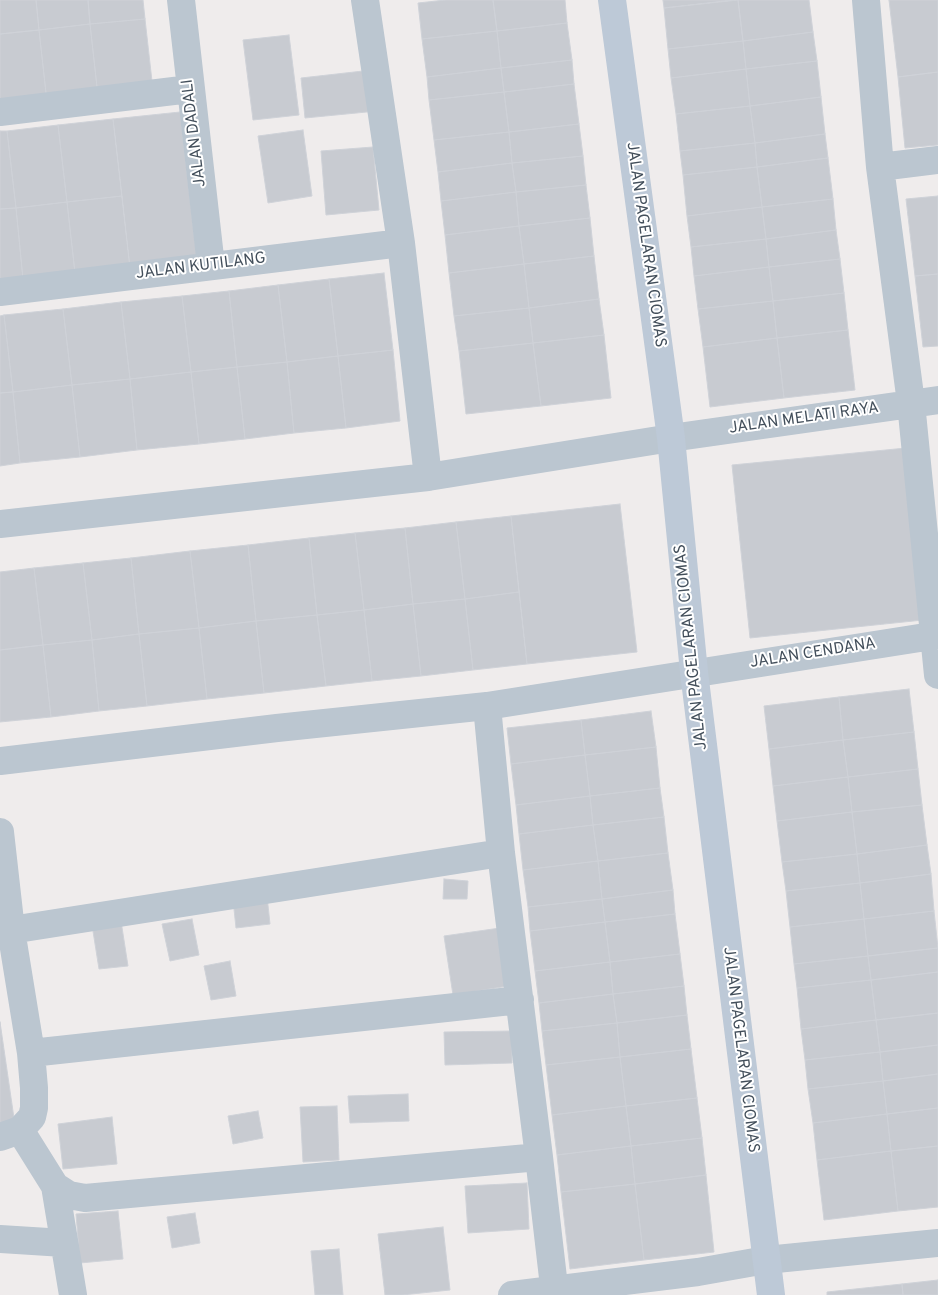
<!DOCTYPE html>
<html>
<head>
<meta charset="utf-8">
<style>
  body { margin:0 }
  canvas { display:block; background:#efecec }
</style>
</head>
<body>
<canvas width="938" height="1295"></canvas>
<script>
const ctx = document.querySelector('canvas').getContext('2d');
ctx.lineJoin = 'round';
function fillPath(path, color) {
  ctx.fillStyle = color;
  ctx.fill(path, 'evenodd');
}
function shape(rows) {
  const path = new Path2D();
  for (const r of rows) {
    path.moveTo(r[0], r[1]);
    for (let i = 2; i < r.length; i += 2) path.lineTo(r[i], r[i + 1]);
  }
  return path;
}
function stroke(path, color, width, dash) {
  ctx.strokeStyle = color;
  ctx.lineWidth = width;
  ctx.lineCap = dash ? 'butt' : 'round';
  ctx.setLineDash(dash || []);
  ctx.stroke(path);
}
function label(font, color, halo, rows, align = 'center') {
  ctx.font = font + ' Overpass,sans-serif';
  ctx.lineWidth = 4;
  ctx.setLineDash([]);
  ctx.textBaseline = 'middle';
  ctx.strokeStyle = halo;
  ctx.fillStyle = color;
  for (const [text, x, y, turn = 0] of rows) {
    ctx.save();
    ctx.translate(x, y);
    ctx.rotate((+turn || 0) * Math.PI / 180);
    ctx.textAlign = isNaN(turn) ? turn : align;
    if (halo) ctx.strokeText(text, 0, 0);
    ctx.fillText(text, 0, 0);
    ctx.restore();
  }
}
const building = shape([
  [0,0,36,0,39,30,0,34,0,0],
  [36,0,88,0,90,24,39,30,36,0],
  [88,0,143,0,145,19,90,24,88,0],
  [445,0,493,0,497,31,422,39,418,3,445,0],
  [493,0,565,0,567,23,497,31,493,0],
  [663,0,733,0,664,8,663,0],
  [738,0,743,41,668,49,664,8,738,0],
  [738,0,809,0,813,32,743,41,738,0],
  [889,0,938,0,938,72,898,77,889,0],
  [145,19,153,90,98,96,90,24,145,19],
  [567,23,572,60,501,68,497,31,567,23],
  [90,24,98,96,47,102,39,30,90,24],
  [39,30,47,102,0,107,0,34,39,30],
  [497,31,501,68,427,77,422,39,497,31],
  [813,32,817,61,746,69,743,41,813,32],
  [289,35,299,115,253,120,243,40,289,35],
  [743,41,746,69,671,78,668,49,743,41],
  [572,60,574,84,504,92,501,68,572,60],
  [817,61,821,97,750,106,746,69,817,61],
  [501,68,504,92,429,100,427,77,501,68],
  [746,69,750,106,676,114,671,78,746,69],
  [372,70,377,111,305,118,301,78,372,70],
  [938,72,938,145,905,148,898,77,938,72],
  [574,84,579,124,509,132,504,92,574,84],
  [504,92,509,132,434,140,429,100,504,92],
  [821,97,825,134,755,143,750,106,821,97],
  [750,106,755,143,680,151,676,114,750,106],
  [180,112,197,260,130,268,113,119,180,112],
  [113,119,122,196,67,202,58,125,113,119],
  [579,124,583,156,512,163,509,132,579,124],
  [58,125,67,202,16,208,7,131,58,125],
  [303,130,312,196,268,203,258,136,303,130],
  [0,131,7,131,16,208,0,209,0,131],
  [509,132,512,163,438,172,434,140,509,132],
  [825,134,828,158,757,167,755,143,825,134],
  [755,143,757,167,683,175,680,151,755,143],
  [373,147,379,210,326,215,321,151,373,147],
  [583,156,586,185,516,192,512,163,583,156],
  [828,158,833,199,762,207,757,167,828,158],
  [512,163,516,192,441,201,438,172,512,163],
  [757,167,762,207,687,216,683,175,757,167],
  [586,185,590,218,519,226,516,192,586,185],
  [516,192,519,226,445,235,441,201,516,192],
  [122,196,130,268,75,273,67,202,122,196],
  [938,196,938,274,915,276,906,199,938,196],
  [833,199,836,230,766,239,762,207,833,199],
  [67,202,75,273,23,279,16,208,67,202],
  [762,207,766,239,691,247,687,216,762,207],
  [16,208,23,279,0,282,0,209,16,208],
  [590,218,594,256,524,264,519,226,590,218],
  [519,226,524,264,449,273,445,235,519,226],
  [836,230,840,259,769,267,766,239,836,230],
  [766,239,769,267,694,276,691,247,766,239],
  [594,256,599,299,529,308,524,264,594,256],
  [840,259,844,293,773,301,769,267,840,259],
  [524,264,529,308,454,316,449,273,524,264],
  [769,267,773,301,698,309,694,276,769,267],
  [384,273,393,350,338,356,329,279,384,273],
  [938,274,938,346,923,347,915,276,938,274],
  [329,279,338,356,287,362,278,285,329,279],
  [278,285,287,362,237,367,229,291,278,285],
  [229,291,237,367,191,372,182,296,229,291],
  [844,293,848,330,777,338,773,301,844,293],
  [182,296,191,372,130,379,121,302,182,296],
  [599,299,604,335,533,343,529,308,599,299],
  [773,301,777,338,703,347,698,309,773,301],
  [121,302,130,379,72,385,63,309,121,302],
  [529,308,533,343,459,351,454,316,529,308],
  [63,309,72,385,13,392,4,315,63,309],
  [4,315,13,392,0,393,0,316,4,315],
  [848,330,855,390,784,398,777,338,848,330],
  [604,335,611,398,541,406,533,343,604,335],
  [777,338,784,398,710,407,703,347,777,338],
  [533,343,541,406,466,414,459,351,533,343],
  [393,350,400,421,346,428,338,356,393,350],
  [338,356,346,428,294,433,287,362,338,356],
  [287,362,294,433,245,439,237,367,287,362],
  [237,367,245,439,199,444,191,372,237,367],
  [191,372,199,444,137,450,130,379,191,372],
  [130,379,137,450,80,457,72,385,130,379],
  [72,385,80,457,20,463,13,392,72,385],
  [13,392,20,463,0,466,0,393,13,392],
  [906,448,923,620,750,638,732,465,906,448],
  [620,504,637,652,527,664,511,516,620,504],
  [511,516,519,592,465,599,456,522,511,516],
  [456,522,465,599,413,604,405,528,456,522],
  [405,528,413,604,364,610,355,533,405,528],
  [355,533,364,610,317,615,309,538,355,533],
  [309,538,317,615,256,621,248,545,309,538],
  [248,545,256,621,199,628,190,551,248,545],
  [190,551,199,628,139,634,131,558,190,551],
  [131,558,139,634,92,640,83,563,131,558],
  [83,563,92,640,43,645,34,568,83,563],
  [34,568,43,645,0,650,0,572,34,568],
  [519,592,527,664,473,670,465,599,519,592],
  [465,599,473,670,421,676,413,604,465,599],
  [413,604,421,676,372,681,364,610,413,604],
  [364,610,372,681,326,686,317,615,364,610],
  [317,615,326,686,264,693,256,621,317,615],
  [256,621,264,693,207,699,199,628,256,621],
  [199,628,207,699,147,706,139,634,199,628],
  [139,634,147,706,99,711,92,640,139,634],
  [92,640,99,711,51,717,43,645,92,640],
  [43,645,51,717,0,722,0,650,43,645],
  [909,689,914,732,843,740,839,697,909,689],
  [839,697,843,740,769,749,764,706,839,697],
  [651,711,656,747,585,755,581,720,651,711],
  [581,720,585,755,511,764,507,728,581,720],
  [914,732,918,769,848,777,843,740,914,732],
  [843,740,848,777,773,786,769,749,843,740],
  [656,747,660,788,590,796,585,755,656,747],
  [585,755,590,796,516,805,511,764,585,755],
  [918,769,922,805,852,812,848,777,918,769],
  [848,777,852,812,777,821,773,786,848,777],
  [660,788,664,817,593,825,590,796,660,788],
  [590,796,593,825,519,834,516,805,590,796],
  [922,805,927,845,857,854,852,812,922,805],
  [852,812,857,854,782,862,777,821,852,812],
  [664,817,668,853,598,861,593,825,664,817],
  [593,825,598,861,523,870,519,834,593,825],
  [927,845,931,874,860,883,857,854,927,845],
  [668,853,673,890,602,899,598,861,668,853],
  [857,854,860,883,786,891,782,862,857,854],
  [598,861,602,899,528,907,523,870,598,861],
  [931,874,934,911,864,919,860,883,931,874],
  [444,879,468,881,467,899,443,899,444,879],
  [860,883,864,919,790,927,786,891,860,883],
  [673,890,675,914,605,922,602,899,673,890],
  [267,896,270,924,236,928,233,900,267,896],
  [602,899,605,922,530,931,528,907,602,899],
  [934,911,938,948,868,956,864,919,934,911],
  [675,914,680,954,610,962,605,922,675,914],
  [192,919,199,955,170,961,162,924,192,919],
  [864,919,868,956,794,964,790,927,864,919],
  [121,921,128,966,99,969,92,925,121,921],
  [605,922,610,962,535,971,530,931,605,922],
  [500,928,508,986,453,995,444,936,500,928],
  [938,948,938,972,871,980,868,956,938,948],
  [680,954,684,986,613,994,610,962,680,954],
  [868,956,871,980,797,988,794,964,868,956],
  [230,961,236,996,211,1000,204,966,230,961],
  [610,962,613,994,539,1003,535,971,610,962],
  [938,972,938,1013,876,1020,871,980,938,972],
  [871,980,876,1020,801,1029,797,988,871,980],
  [684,986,687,1015,617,1023,613,994,684,986],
  [613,994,617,1023,542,1031,539,1003,613,994],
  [938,1013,938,1045,880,1052,876,1020,938,1013],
  [687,1015,691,1049,620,1057,617,1023,687,1015],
  [876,1020,880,1052,805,1060,801,1029,876,1020],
  [0,1022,15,1125,0,1127,0,1022],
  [617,1023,620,1057,546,1065,542,1031,617,1023],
  [512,1031,512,1063,445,1065,444,1032,512,1031],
  [938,1045,938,1074,883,1081,880,1052,938,1045],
  [691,1049,697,1098,626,1106,620,1057,691,1049],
  [880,1052,883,1081,808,1089,805,1060,880,1052],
  [620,1057,626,1106,552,1115,546,1065,620,1057],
  [938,1074,938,1108,887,1114,883,1081,938,1074],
  [883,1081,887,1114,813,1123,808,1089,883,1081],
  [408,1094,409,1121,350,1123,348,1096,408,1094],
  [697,1098,702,1138,631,1146,626,1106,697,1098],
  [337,1106,339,1160,303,1162,300,1107,337,1106],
  [626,1106,631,1146,557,1155,552,1115,626,1106],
  [938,1108,938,1146,891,1151,887,1114,938,1108],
  [258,1111,263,1138,233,1144,228,1116,258,1111],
  [887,1114,891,1151,817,1160,813,1123,887,1114],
  [112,1117,117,1164,63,1169,58,1124,112,1117],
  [702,1138,706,1175,635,1184,631,1146,702,1138],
  [631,1146,635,1184,561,1192,557,1155,631,1146],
  [938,1146,938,1207,898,1211,891,1151,938,1146],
  [891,1151,898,1211,824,1220,817,1160,891,1151],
  [706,1175,714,1252,644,1260,635,1184,706,1175],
  [527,1183,529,1229,468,1233,465,1186,527,1183],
  [635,1184,644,1260,570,1269,561,1192,635,1184],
  [118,1211,123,1259,80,1263,76,1214,118,1211],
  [195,1213,200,1243,172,1248,167,1217,195,1213],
  [443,1227,450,1290,402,1295,385,1295,378,1234,443,1227],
  [339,1249,343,1295,315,1295,311,1251,339,1249],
  [938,1280,938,1295,903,1295,902,1284,938,1280],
  [902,1284,903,1295,827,1295,827,1292,902,1284]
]);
const minor = shape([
  [181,0,211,266],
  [365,0,401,243,428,477],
  [866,0,880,167,911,403,938,675],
  [0,112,190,89],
  [880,167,938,160],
  [0,292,401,243],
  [0,524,428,477,671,438,938,400],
  [487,706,501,853,539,1157,555,1295],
  [0,761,277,728,487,706,938,635],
  [0,832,11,930,31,1053,34,1088,34,1108,32,1117,20,1130,0,1137],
  [11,930,501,853],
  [31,1053,520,1000],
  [20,1130,55,1186,69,1195,85,1198,539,1157],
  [55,1186,73,1295],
  [0,1239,64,1243],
  [512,1295,698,1272,766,1260,938,1243]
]);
const secondary = shape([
  [612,0,671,438,694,672,771,1295]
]);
const streetNames = [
  ["JALAN DADALI",195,133,-97],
  ["JALAN PAGELARAN CIOMAS",645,245,82],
  ["JALAN KUTILANG",201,267,-7],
  ["JALAN MELATI RAYA",804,419,-8],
  ["JALAN PAGELARAN CIOMAS",692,647,-96],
  ["JALAN CENDANA",813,654,-9],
  ["JALAN PAGELARAN CIOMAS",740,1050,83]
];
fillPath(building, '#c8cbd1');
stroke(building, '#cfd2d8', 1);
stroke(minor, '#bbc6d0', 28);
stroke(secondary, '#bdc9d7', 28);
label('16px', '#434f5b', '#fff', streetNames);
</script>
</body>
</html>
